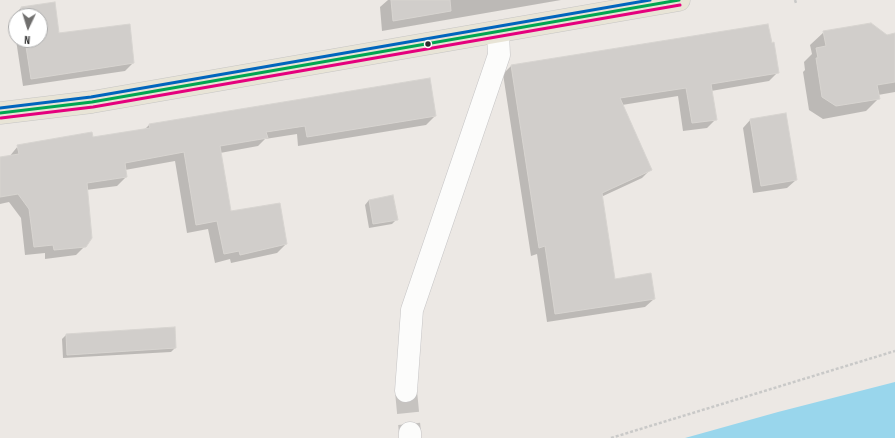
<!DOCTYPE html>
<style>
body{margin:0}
#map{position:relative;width:895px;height:438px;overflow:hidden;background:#ece8e4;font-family:"Sofia Sans Condensed",sans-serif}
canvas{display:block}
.north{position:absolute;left:8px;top:8px;width:40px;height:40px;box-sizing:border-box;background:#fff;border:1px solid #ababab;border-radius:50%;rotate:184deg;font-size:11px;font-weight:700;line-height:16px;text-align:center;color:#2e2e2e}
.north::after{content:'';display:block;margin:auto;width:14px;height:18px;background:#706f6e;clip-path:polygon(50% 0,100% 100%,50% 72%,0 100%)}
</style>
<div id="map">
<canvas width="895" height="438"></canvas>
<div class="north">N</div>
</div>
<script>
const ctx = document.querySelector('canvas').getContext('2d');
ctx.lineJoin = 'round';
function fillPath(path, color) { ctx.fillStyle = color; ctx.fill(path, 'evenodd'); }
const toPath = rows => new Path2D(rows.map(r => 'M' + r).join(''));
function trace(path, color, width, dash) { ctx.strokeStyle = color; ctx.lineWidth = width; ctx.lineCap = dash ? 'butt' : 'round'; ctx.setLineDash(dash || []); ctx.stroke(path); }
fillPath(toPath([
 [895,382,895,438,685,438,778,412]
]), '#99d6ec');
fillPath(toPath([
 [388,0,561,0,382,31,380,7],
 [54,4,58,35,133,63,125,71,23,86,16,40,40,40,40,16,16,16,16,37,13,16,21,8],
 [824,32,887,36,895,34,895,92,878,95,879,98,866,111,823,119,809,110,803,72,805,70,804,62,812,54,810,45],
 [511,66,778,72,769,81,711,91,716,119,707,128,683,131,678,96,622,105,650,170,642,178,601,197,614,280,654,299,645,307,547,322,537,254,531,256,503,74],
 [435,116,426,125,298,146,297,134,265,139,258,146,220,153,230,212,286,244,277,253,231,263,230,259,215,263,208,229,187,233,175,161,125,170,126,177,117,186,86,190,85,246,76,255,45,259,45,253,25,255,21,218,9,202,0,204,0,158,9,157,18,146,92,138,145,129,150,124],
 [751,119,796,180,787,188,753,193,743,128],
 [369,200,396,220,392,224,369,228,365,205],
 [174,328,175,348,171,352,63,358,62,339,66,335]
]), '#0003');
const building = toPath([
 [391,0,450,0,451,11,393,21,391,0],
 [55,2,59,33,130,24,134,63,31,79,25,40,40,40,40,16,22,16,21,7,55,2],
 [871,23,887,35,895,33,895,82,877,85,880,99,836,106,822,97,816,58,818,58,816,48,826,46,823,31,871,23],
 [768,24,772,43,774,42,779,73,711,84,717,120,692,123,686,88,620,98,652,170,602,193,615,279,651,273,655,299,555,314,545,246,539,248,511,65,768,24],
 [430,78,436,116,307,137,305,126,266,132,268,138,220,146,231,211,280,203,287,244,240,255,239,251,224,254,217,221,196,225,184,152,125,163,127,177,87,183,92,238,86,247,54,250,53,245,34,247,29,209,18,194,0,197,0,157,19,154,17,145,92,132,93,137,150,128,149,124,430,78],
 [786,113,797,180,761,186,750,119,786,113],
 [393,195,398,220,373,224,369,200,393,195],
 [175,327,176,348,67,355,66,334,175,327]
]);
fillPath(building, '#d1cecb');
trace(building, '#d7d4d0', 1);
trace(toPath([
 [406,391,410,433]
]), '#c6c3c0', 22, [22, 11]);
const minor = toPath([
 [406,391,412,310,499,55,498,33],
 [410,438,410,433]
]);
const major = toPath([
 [0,113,92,102,679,0]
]);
trace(minor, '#c5c4c5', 23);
trace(major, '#c6c5c4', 23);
trace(toPath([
 [795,0,796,3],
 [611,438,895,351]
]), '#c9c9c8', 2.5, [3, 2]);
trace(minor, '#fcfcfb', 22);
trace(major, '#e8e4d6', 22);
trace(toPath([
 [0,113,92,102,679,0]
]), '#00a651', 3);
trace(toPath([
 [1,118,93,107,680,5]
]), '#e5007d', 3);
trace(toPath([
 [0,108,91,97,650,0]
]), '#0065bd', 3);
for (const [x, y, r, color] of [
 [428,44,3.5,"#2e2e2e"]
]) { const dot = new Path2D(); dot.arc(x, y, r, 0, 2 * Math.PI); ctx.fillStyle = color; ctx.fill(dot); trace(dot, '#fff', 1.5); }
</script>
